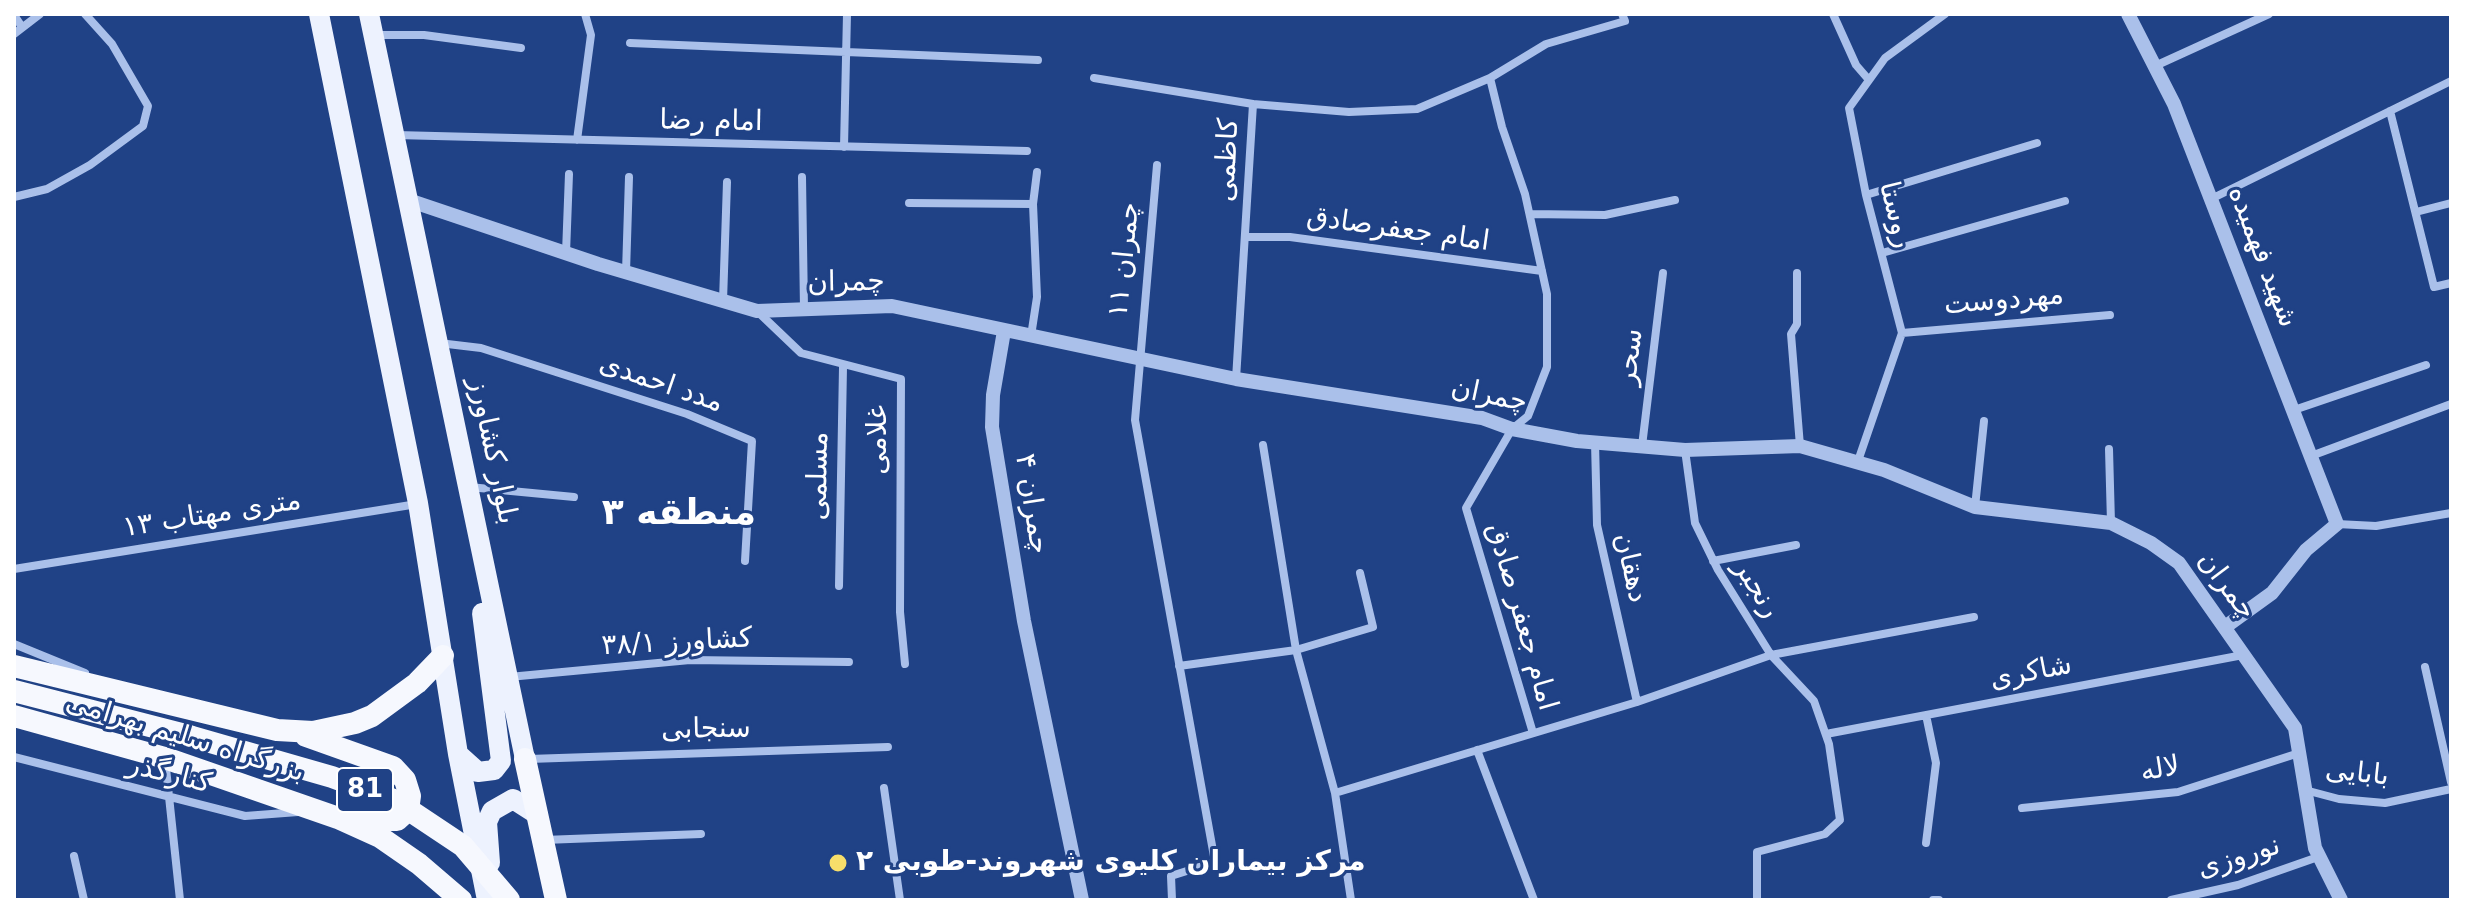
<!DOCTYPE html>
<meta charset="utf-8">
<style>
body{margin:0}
#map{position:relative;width:2465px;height:914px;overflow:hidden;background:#204286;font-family:"DejaVu Sans",sans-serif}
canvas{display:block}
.frame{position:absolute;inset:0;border:16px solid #fff;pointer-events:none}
</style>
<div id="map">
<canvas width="2465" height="914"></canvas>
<div class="frame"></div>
</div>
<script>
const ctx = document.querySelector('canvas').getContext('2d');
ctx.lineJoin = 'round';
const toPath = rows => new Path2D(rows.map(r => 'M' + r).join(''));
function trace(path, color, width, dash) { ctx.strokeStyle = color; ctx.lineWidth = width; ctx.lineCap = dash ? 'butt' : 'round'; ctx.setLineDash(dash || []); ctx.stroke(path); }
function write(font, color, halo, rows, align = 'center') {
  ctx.font = font + ' "DejaVu Sans","Noto Sans Arabic",sans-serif'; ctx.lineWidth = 6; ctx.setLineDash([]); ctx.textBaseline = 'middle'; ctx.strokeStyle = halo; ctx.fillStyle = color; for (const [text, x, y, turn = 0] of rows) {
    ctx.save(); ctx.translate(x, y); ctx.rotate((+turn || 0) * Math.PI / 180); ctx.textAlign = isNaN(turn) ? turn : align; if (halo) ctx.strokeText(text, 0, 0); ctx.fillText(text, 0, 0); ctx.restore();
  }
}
trace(toPath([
 [1833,14,1856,65,1869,80],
 [14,15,22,27],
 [14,34,40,14],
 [375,35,424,35,521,48],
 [630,43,1038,60],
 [2155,66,2269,14],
 [1094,78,1253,104,1236,379],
 [1490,78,1502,127,1525,194,1547,294,1547,367,1528,416,1512,429,1466,508,1533,733],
 [1253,104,1349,112,1417,109,1490,78,1546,44,1625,21,1622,14],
 [2390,111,2434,287,2451,283],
 [396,135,1027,151],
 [577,140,591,35,585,14],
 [844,147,847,14],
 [1157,165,1135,420,1215,862,1171,876,1172,900],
 [802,177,804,309],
 [1866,195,2037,143],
 [14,197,47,189,90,165,143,126,148,106,112,44,85,14],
 [2211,199,2451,81],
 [909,203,1033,204,1037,297,1031,336],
 [1033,204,1037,172],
 [2416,212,2451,203],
 [1530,214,1605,215,1675,200],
 [1246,237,1290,237,1542,271],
 [566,253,569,174],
 [1882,253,2065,201],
 [626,272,629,177],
 [1797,273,1797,324,1791,334,1800,446],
 [723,301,727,182],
 [757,311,801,353,901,379,900,612,905,664],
 [1902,333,2110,315],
 [439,343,481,348,687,414,752,441,745,561],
 [2294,410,2426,365],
 [1595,442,1597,525,1637,702],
 [1263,445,1296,650,1373,627,1360,573],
 [1642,446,1663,273],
 [2109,449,2111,523],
 [1685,450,1695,523,1718,570,1771,655,1814,701,1829,744,1840,820,1825,834,1757,852,1757,900],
 [2311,456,2451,404],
 [1858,461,1902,333,1866,195,1849,108,1885,58,1945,14],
 [469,487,574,497],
 [1975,507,1984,421],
 [2337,524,2376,526,2451,513],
 [1713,561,1796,545],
 [14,569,417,504],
 [839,586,843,367],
 [14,644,85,673],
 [1179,666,1296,650,1335,793,1351,900],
 [2425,667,2451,782],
 [509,677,690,660,849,662],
 [1926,715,1936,763,1926,843],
 [1826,734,2243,655],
 [1477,750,1534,900],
 [14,757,245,816,298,812],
 [165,759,180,900],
 [529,759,888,747],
 [884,788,900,900],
 [2305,790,2339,799,2385,803,2451,789],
 [1335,793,1637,702,1771,655,1974,617],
 [2022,808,2178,792,2299,753],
 [544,840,701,834],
 [74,856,84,900],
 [1933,900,1939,900],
 [2171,900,2238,885,2318,857]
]), '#aac0ea', 8);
trace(toPath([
 [2128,14,2174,104,2337,524,2306,550,2272,593,2225,627],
 [408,200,598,264,757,311,892,306,1236,379,1482,418,1512,429,1577,441,1685,450,1800,446,1884,470,1975,507,2111,523,2151,543,2179,563,2295,728,2315,848,2341,900],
 [1004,331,993,395,992,427,1024,621,1082,900]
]), '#aac0ea', 14);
trace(toPath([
 [319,14,418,503,458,754,487,900],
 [369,14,525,759],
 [458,754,478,772,494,770,501,761,482,613],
 [490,863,487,822,492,811,513,799,538,815]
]), '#edf2fe', 20);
trace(toPath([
 [14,666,277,730,313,732,355,723,372,716,417,683,443,656],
 [14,691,189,736],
 [14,716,165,758,338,818,380,837,419,864,461,900],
 [306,736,393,767,405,780,410,796,408,810,397,820,355,820],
 [525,759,556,900]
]), '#f6f8fe', 22);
trace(toPath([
 [189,736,332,777,394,800,463,846,509,900]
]), '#f6f8fe', 22);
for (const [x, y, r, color] of [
 [838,863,10,"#f7de6a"]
]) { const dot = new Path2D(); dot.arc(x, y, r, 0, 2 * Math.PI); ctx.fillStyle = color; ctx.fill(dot); trace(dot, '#204286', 3); }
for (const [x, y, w] of [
 [365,790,56]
]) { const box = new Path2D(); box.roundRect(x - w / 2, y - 22, w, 44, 6); ctx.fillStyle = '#204286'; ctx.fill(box); trace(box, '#fff', 2); }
write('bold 26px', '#fff', null, [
 ["81",365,790]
]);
write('28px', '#fff', '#204286', [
 ["امام رضا",711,122,1],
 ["کاظمی",1228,160,-87],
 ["روستا",1895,215,76],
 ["امام جعفرصادق",1398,230,8],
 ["شهید فهمیده",2262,257,69],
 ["چمران ۱۱",1125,260,-84],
 ["چمران",846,283,-1],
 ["مهردوست",2004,301,-5],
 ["سحر",1631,357,-83],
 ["مدد احمدی",661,384,19],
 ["چمران",1489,396,12],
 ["غلامی",879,440,-90],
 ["بلوار کشاورز",492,451,78],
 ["مسلمی",819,476,-89],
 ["چمران ۴",1031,504,81],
 ["۱۳ متری مهتاب",212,515,-9],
 ["دهقان",1630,568,77],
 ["چمران",2226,586,53],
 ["رنجبر",1756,589,58],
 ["امام جعفر صادق",1521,617,74],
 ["کشاورز ۳۸/۱",677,643,-3],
 ["شاکری",2031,673,-11],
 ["سنجابی",706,730,-1],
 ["بزرگراه سلیم بهرامی",185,738,17],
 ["لاله",2160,770,-9],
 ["بابایی",2357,774,6],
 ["کنارگذر",169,775,14],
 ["نوروزی",2239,858,-17]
]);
write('bold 28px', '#fff', '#204286', [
 ["مرکز بیماران کلیوی شهروند-طوبی ۲",856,863]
], 'left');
write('bold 36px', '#fff', '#204286', [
 ["منطقه ۳",679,515]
]);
</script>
